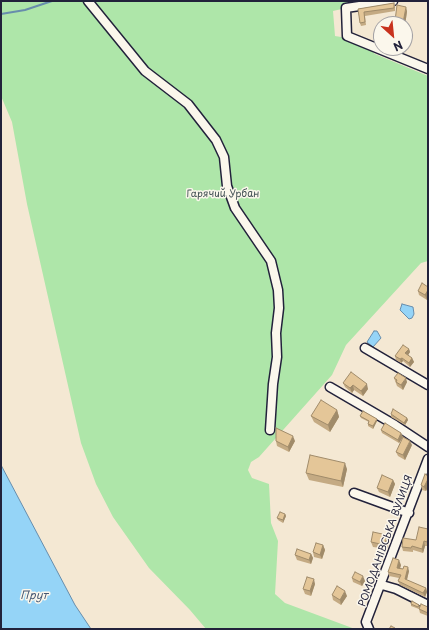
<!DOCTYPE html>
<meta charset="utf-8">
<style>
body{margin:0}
#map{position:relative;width:429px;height:630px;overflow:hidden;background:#f4e8d3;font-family:"Playpen Sans",sans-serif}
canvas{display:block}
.frame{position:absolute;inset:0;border:2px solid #22223b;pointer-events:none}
.north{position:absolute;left:373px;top:16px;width:40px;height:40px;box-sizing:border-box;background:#fbf7ec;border:1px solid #a4a2a5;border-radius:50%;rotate:153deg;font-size:11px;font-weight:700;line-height:16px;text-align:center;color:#22223b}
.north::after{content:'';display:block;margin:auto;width:14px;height:18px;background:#c8321e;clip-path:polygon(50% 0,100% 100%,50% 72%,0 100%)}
</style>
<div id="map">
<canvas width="429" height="630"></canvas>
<div class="frame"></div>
<div class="north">N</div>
</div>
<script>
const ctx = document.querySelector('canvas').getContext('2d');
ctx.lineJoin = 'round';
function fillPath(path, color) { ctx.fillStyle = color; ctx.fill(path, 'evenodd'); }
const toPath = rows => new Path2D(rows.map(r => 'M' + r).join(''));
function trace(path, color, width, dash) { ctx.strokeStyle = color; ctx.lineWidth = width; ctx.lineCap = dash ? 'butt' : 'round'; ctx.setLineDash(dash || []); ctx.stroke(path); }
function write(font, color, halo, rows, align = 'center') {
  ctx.font = font + ' "Playpen Sans",sans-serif'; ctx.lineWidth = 3; ctx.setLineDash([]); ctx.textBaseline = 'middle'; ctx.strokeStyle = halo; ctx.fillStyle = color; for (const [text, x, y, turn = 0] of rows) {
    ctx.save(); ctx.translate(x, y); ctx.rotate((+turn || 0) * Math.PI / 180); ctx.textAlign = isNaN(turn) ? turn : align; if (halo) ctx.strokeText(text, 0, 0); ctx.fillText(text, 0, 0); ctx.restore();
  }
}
fillPath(toPath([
 [1,1,377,1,333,11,335,36,359,40,375,54,428,76,428,261,421,263,346,345,332,375,259,457,251,462,248,470,252,478,269,484,271,523,278,541,275,594,285,603,355,629,206,629,190,610,149,568,113,517,96,484,81,443,27,204,12,122,1,96]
]), '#aee6a9');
const water = toPath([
 [402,304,413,307,414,314,412,318,409,319,400,310,402,304],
 [374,331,377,331,381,338,373,347,367,342,374,331],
 [1,465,75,605,91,629,1,629,1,465]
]);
fillPath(water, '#95d4f7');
trace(water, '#678dac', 1);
trace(toPath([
 [1,14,25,10,52,1]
]), '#678dac', 2);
const minor = toPath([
 [88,1,145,71,188,104,216,140,224,157,227,186,235,208,271,261,278,290,279,308,276,333,277,357,273,384,270,430],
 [393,1,346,8,347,36,428,69],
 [365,348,428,385],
 [330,387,395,425,428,447],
 [354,493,409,513],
 [382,585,396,589,428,605],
 [369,629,366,622,428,459]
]);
trace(minor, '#22223b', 11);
trace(minor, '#fbf7ec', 8);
fillPath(toPath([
 [394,3,395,6,395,11,365,16,366,25,361,26,360,23,358,9],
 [407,11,405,26,405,24,396,24,395,21],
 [428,287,427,300,419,295,418,291],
 [409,349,410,352,408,355,412,358,414,362,410,367,403,361,401,363,396,360,395,356],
 [394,378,407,382,403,390,397,386],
 [343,383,368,389,363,396,354,390,352,393,345,387],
 [337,410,339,417,330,432,314,422,311,416],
 [391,414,407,418,408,420,405,425,391,417],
 [360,416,377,419,377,421,373,429,368,426,368,424,369,422,361,418],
 [381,430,401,433,403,437,399,443,382,433],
 [276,441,295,441,289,452,277,446],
 [412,445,405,460,398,456,396,452],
 [347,469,343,487,309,480,306,473],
 [428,476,428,487,426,491,422,490,421,485],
 [393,480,395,484,390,497,379,492,377,488],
 [285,514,286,516,283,523,278,520,277,518],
 [428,529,428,546,425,546,423,553,413,550,413,552,403,551,402,547,416,540],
 [387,535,389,539,387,549,373,547,371,542],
 [323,545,325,550,322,559,314,557,313,552],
 [311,554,313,558,311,564,297,560,295,555],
 [401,565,400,568,409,571,407,580,426,588,427,592,425,597,400,585,398,581,399,578,389,576,388,572],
 [352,578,365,581,362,586,353,582],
 [315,584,311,596,305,594,303,589],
 [332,595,347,596,341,605,333,600],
 [411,604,419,605,420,607,428,607,428,616,420,613,419,609,411,606]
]), '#c4aa83');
fillPath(toPath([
 [406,7,407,11,405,26,405,24,404,24,403,23],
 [428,290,428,297,427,300,425,295],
 [409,349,410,352,407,357,405,353],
 [402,358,403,361,401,363,400,359],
 [412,358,414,362,410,367,409,363],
 [406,378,407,382,403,390,401,385],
 [367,384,368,389,363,396,361,391],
 [353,385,354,390,352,393,350,388],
 [337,410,339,417,330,432,328,425],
 [407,418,408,420,405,425,404,423],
 [377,419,377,421,373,429,373,426],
 [401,433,403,437,399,443,398,440],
 [293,436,295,441,289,452,288,447],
 [410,441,412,445,405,460,403,455],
 [345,463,347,469,343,487,341,481],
 [428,479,428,487,426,491,424,487],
 [393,480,395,484,390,497,388,492],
 [285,514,286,516,283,523,283,520],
 [387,535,389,539,387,549,385,545],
 [424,541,425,546,423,553,422,549],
 [323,545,325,550,322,559,320,555],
 [311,554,313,558,311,564,309,560],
 [399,560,401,565,399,572,397,568],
 [408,567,409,571,406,583,405,579],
 [363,576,365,581,362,586,360,582],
 [314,579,315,584,311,596,310,591],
 [426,588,427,592,425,597,423,593],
 [345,591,347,596,341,605,340,600]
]), '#a08b6a');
const building = toPath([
 [394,3,394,8,364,12,365,22,360,23,358,9,394,3],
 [397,5,406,7,403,23,395,21,397,5],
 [422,283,428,287,428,290,425,295,418,291,422,283],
 [403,345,409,349,405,353,412,358,409,363,402,358,400,359,395,356,403,345],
 [351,372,367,384,361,391,353,385,350,388,343,383,351,372],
 [398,373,406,378,401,385,396,382,397,380,394,378,398,373],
 [321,400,337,410,328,425,311,416,321,400],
 [393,409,407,418,404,423,391,414,393,409],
 [363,411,377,419,373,426,368,424,369,421,360,416,363,411],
 [385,423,401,433,398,440,381,430,385,423],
 [276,428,293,436,288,447,276,441,276,428],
 [403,437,410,441,403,455,396,452,403,437],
 [310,455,345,463,341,481,306,473,310,455],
 [425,474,428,476,428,479,424,487,421,485,425,474],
 [382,475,393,480,388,492,377,488,382,475],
 [280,512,285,514,283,520,277,518,280,512],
 [419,527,428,529,428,538,427,542,424,541,422,549,412,546,411,548,402,547,403,538,416,540,419,527],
 [373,532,387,535,385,545,371,542,373,532],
 [316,543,323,545,320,555,313,552,316,543],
 [297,549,311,554,309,560,295,555,297,549],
 [393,558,399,560,397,568,403,569,404,566,408,567,405,579,426,588,423,593,398,581,401,575,388,572,393,558],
 [355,572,363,576,360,582,352,578,355,572],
 [307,577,314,579,310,591,303,589,307,577],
 [337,586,345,591,340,600,332,595,337,586],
 [412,601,419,605,418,607,411,604,412,601],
 [421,604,428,607,428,613,419,609,421,604],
 [391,626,395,628,395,629,389,629,391,626]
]);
fillPath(building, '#e4c698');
trace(building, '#a08b6a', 1);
write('10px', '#455356', '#fbf7ec', [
 ["Гарячий Урбан",223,194]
]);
write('10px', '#22223b', '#fbf7ec', [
 ["РОМОДАНІВСЬКА ВУЛИЦЯ",386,541,-70]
]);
write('italic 11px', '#445773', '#fbf7ec', [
 ["Прут",34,596]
]);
</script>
